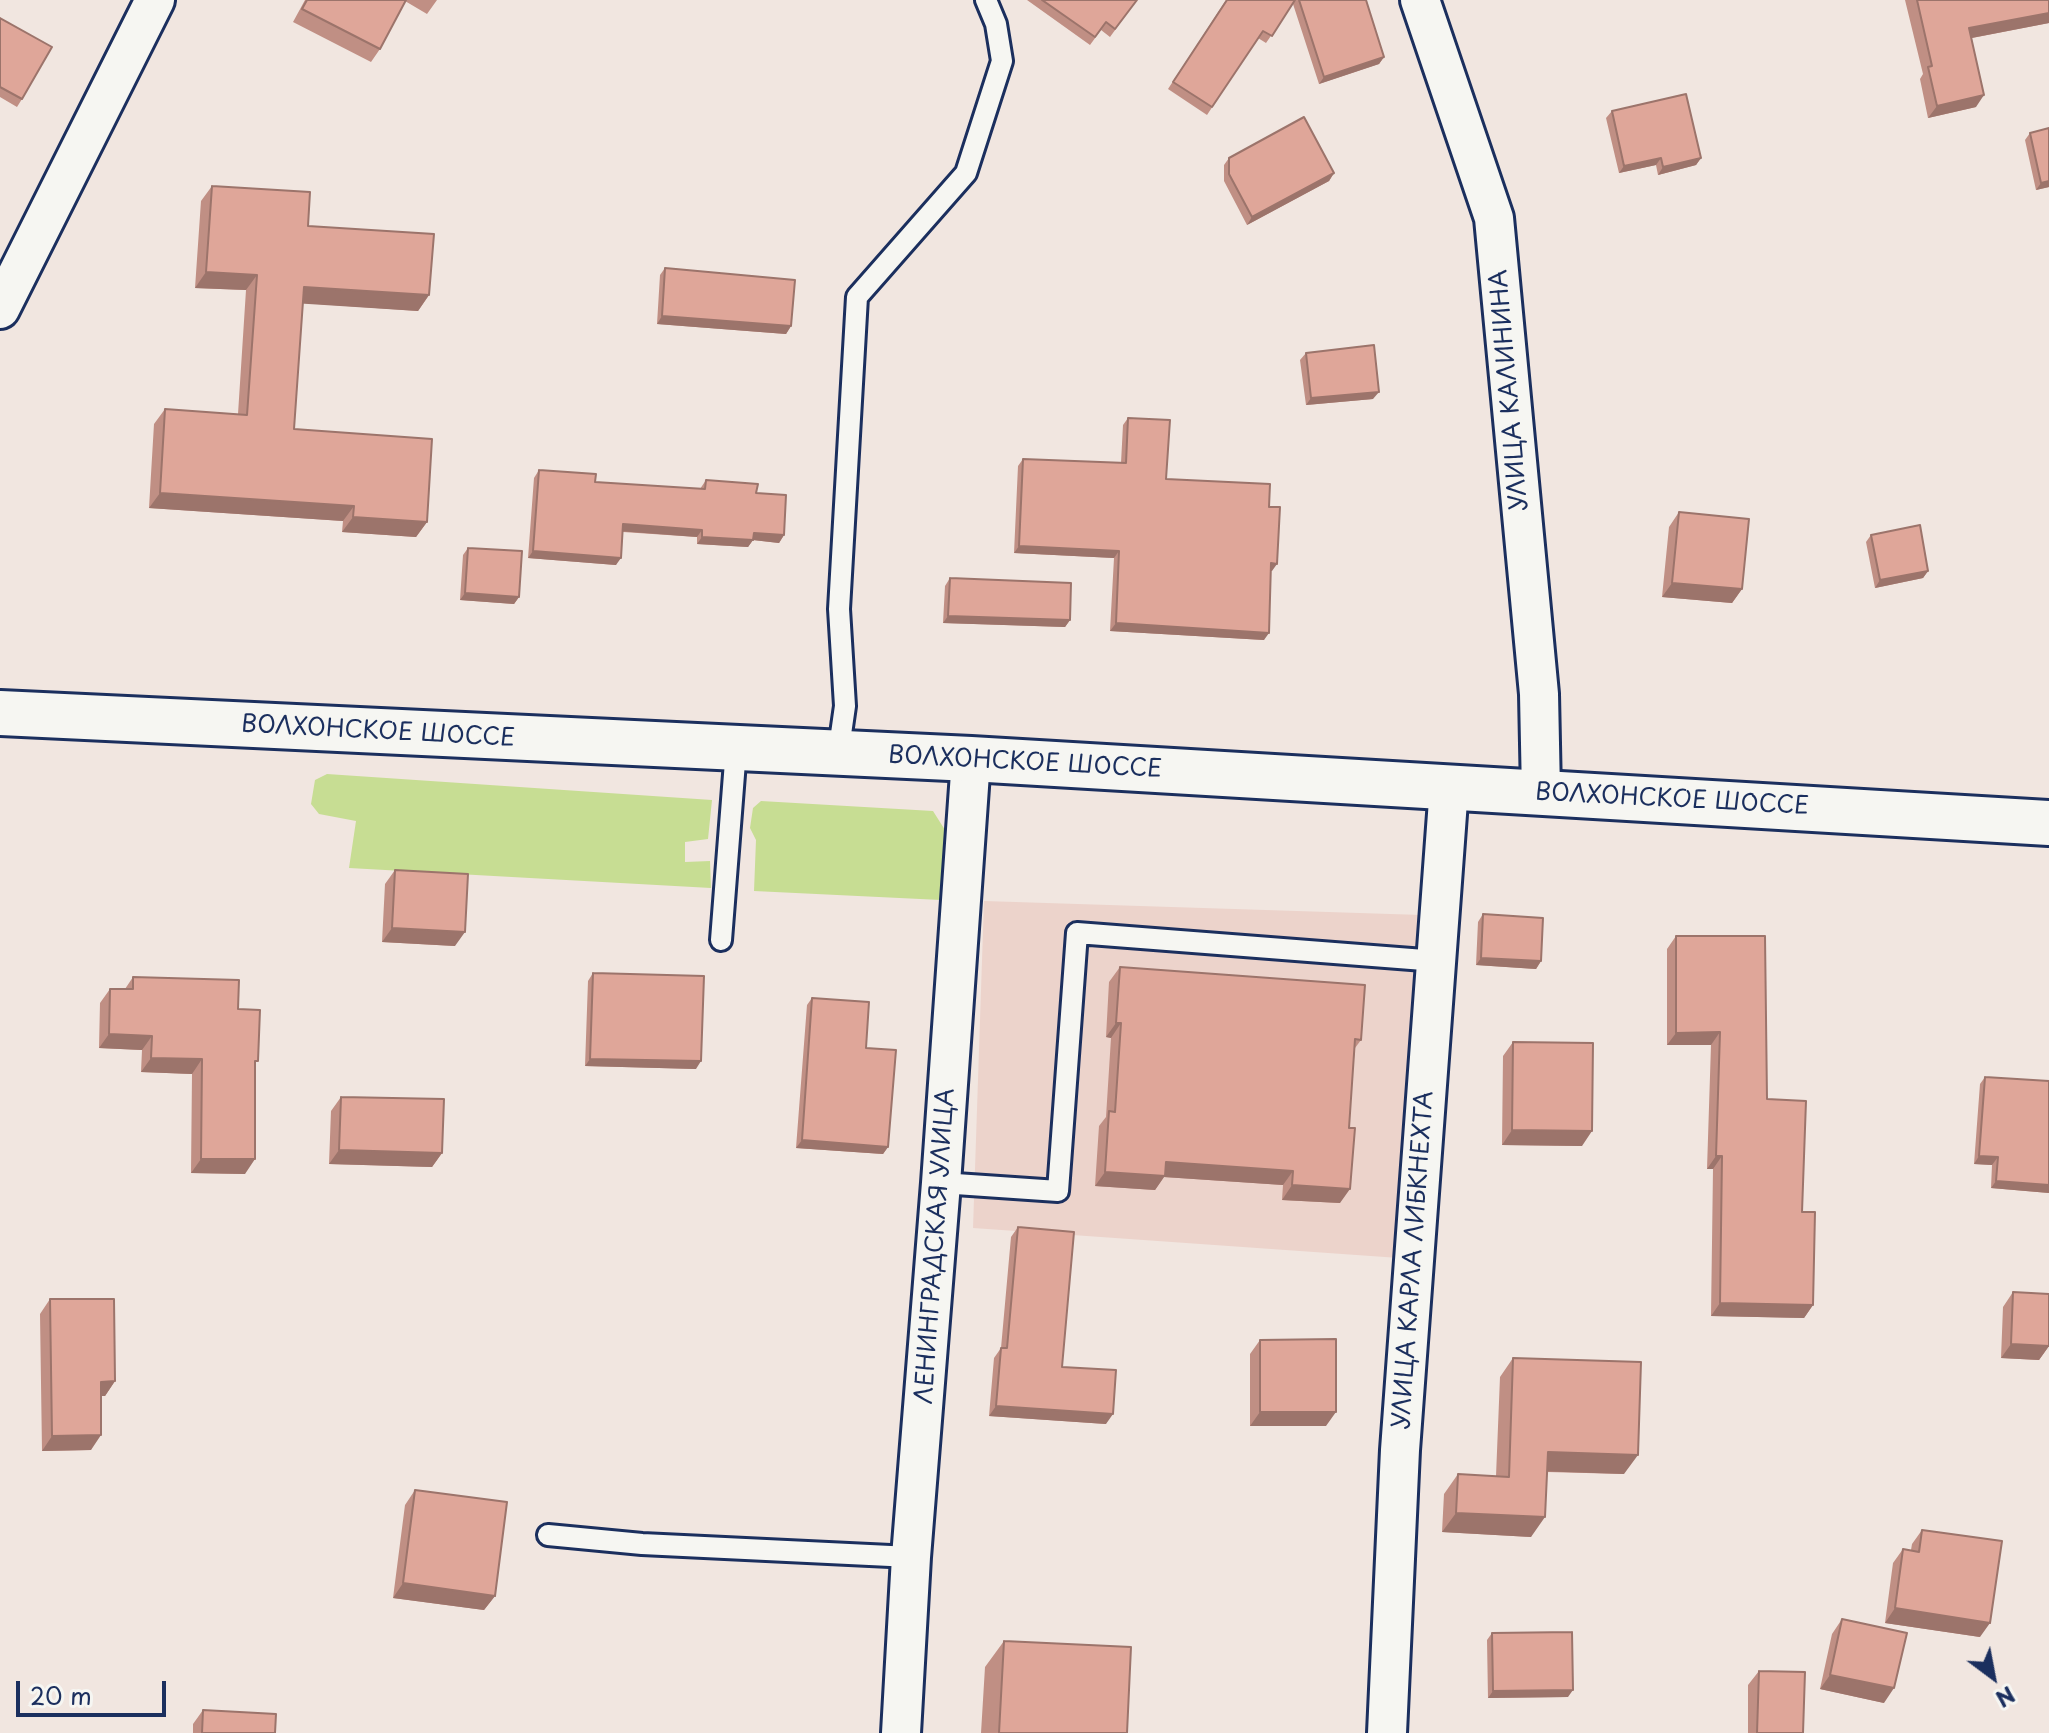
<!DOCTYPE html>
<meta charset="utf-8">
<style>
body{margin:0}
#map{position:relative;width:2049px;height:1733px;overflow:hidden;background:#f1e6e0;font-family:"Playpen Sans",sans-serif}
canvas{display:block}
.north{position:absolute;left:1953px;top:1637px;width:80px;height:80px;-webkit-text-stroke:6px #f6f6f2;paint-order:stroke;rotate:148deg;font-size:22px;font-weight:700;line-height:32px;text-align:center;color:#1b2f5e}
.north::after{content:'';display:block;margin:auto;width:28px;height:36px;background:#1b2f5e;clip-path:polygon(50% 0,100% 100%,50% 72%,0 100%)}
.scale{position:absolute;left:16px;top:1681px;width:150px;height:36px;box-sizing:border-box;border:4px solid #1b2f5e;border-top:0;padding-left:10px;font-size:24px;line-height:28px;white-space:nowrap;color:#1b2f5e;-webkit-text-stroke:6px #f6f6f2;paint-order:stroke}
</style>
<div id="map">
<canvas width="2049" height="1733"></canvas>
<div class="north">N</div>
<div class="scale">20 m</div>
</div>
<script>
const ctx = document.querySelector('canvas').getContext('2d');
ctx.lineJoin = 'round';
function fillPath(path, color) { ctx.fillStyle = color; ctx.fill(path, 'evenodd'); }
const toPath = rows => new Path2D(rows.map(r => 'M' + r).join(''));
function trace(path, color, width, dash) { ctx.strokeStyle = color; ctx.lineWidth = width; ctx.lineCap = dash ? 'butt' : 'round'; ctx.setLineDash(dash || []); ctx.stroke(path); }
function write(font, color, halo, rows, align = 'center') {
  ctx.font = font + ' "Playpen Sans",sans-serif'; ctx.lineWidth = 8; ctx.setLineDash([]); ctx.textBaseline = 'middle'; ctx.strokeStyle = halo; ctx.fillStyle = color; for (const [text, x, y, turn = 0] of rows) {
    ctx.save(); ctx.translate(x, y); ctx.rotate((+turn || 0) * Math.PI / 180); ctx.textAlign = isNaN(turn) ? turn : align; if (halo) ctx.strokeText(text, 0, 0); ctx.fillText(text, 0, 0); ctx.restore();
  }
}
fillPath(toPath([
 [984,901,1422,915,1399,1258,973,1228]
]), '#ecd3cb');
fillPath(toPath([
 [327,774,712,800,708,839,685,842,685,862,710,861,711,888,349,868,356,821,319,814,311,804,315,780],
 [761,801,933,811,945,830,941,900,754,891,756,840,750,828,753,808]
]), '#c7dd93');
const lane = toPath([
 [838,755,845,706,839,609,857,297,966,173,1002,61,996,24,986,0],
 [721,940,736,749],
 [941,1183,1058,1191,1077,933,1437,961],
 [548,1535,642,1544,911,1557]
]);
const street = toPath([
 [1420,0,1494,218,1539,694,1541,793],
 [0,309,155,0],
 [901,1733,911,1557,941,1183,971,759],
 [1387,1733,1400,1450,1449,787]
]);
const secondary = toPath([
 [0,713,971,759,2049,823]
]);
trace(lane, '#1b2f5e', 26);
trace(street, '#1b2f5e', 44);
trace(secondary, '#1b2f5e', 50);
trace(lane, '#f6f6f2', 20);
trace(street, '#f6f6f2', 38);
trace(secondary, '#f6f6f2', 44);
fillPath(toPath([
 [305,0,437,0,427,14,405,1,380,49,371,62,293,22],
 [1027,0,1137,0,1110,37,1101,30,1090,45],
 [1226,0,1366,0,1384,57,1379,64,1319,84,1293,4,1266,43,1258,38,1207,115,1168,89],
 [1905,0,2049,0,2049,23,1972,38,1976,107,1928,118,1920,79,1923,74],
 [0,18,22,99,17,107,0,97],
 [1612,111,1701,158,1696,165,1658,175,1656,165,1619,173,1606,118],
 [2049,128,2049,187,2036,190,2025,140,2030,133],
 [1229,158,1334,173,1329,181,1247,225,1224,181,1224,165],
 [212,186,308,226,429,295,418,311,303,303,294,429,427,522,416,537,342,532,343,521,149,508,154,424,165,409,238,414,246,290,195,288,201,201],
 [665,268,791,326,786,334,657,324,660,275],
 [1306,353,1373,399,1306,405,1300,360],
 [1128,418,1166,479,1269,507,1272,571,1271,571,1264,640,1110,631,1114,558,1014,553,1018,466,1023,459,1121,463,1123,425],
 [539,470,595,482,700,489,706,480,756,493,784,535,779,543,753,540,748,547,697,544,697,537,623,532,616,565,528,558,534,478],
 [1679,512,1742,589,1732,603,1662,597,1669,527],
 [1871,535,1928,571,1923,578,1875,588,1866,542],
 [468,548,519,597,514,604,460,600,463,555],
 [950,578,1070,620,1065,627,943,623,945,586],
 [395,870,455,946,382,942,385,884],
 [1483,914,1541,961,1536,969,1476,965,1478,922],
 [1676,936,1767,1099,1802,1212,1813,1305,1804,1318,1711,1316,1713,1169,1707,1169,1711,1045,1667,1045,1667,949],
 [1120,967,1361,1040,1355,1048,1340,1203,1282,1200,1283,1185,1164,1177,1155,1190,1095,1186,1099,1126,1106,1117,1111,1038,1106,1037,1109,982],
 [593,973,696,1069,585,1066,588,981],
 [133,977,238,1009,255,1065,245,1174,191,1173,192,1074,141,1072,142,1050,99,1048,100,1003,110,989,125,989],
 [812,998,866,1048,888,1147,883,1154,796,1148,807,1005],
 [1513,1042,1582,1146,1502,1145,1503,1056],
 [1985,1077,2049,1193,1991,1188,1992,1165,1974,1164,1980,1084],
 [341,1097,442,1153,432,1167,329,1164,331,1111],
 [1018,1227,1062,1367,1106,1424,989,1416,994,1358,1001,1348,1011,1237],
 [2013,1292,2049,1346,2039,1360,2001,1358,2003,1307],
 [50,1299,115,1381,105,1396,101,1396,91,1450,42,1451,40,1314],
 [1260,1340,1326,1426,1250,1426,1250,1354],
 [1513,1358,1624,1474,1547,1472,1531,1537,1442,1532,1444,1494,1458,1474,1496,1476,1500,1377],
 [415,1490,495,1596,484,1610,393,1598,405,1505],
 [1922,1530,1980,1637,1885,1623,1893,1563,1903,1549,1911,1550,1912,1544],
 [1842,1619,1884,1703,1820,1689,1832,1634],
 [1492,1633,1568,1697,1488,1698,1487,1640],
 [1004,1641,1127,1733,981,1733,985,1667],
 [1759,1671,1803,1733,1748,1733,1748,1685],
 [203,1710,275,1733,193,1733,193,1724]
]), '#c08f84');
fillPath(toPath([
 [2049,13,2049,23,1961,40,1969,28],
 [1384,57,1379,64,1319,84,1324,77],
 [1984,95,1976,107,1928,118,1937,106],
 [1661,158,1656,165,1619,173,1624,166],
 [1701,158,1696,165,1658,175,1663,167],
 [1334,173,1329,181,1247,225,1252,217],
 [2049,181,2049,187,2036,190,2041,183],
 [206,272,257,275,246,290,195,288],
 [304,287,429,295,418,311,293,303],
 [662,316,791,326,786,334,657,324],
 [1379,392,1373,399,1306,405,1311,398],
 [160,493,354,506,343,521,149,508],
 [353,517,427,522,416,537,342,532],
 [623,524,702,530,697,537,618,531],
 [754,533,784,535,779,543,753,540,748,547,697,544,702,537],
 [1019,546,1119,551,1114,558,1014,553],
 [533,551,621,558,616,565,528,558],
 [1271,563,1277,564,1272,571,1266,571],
 [1928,571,1923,578,1875,588,1880,580],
 [1672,583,1742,589,1732,603,1662,597],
 [465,593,519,597,514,604,460,600],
 [948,616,1070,620,1065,627,943,623],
 [1116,623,1269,633,1264,640,1110,631],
 [392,928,465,932,455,946,382,942],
 [1481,958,1541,961,1536,969,1476,965],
 [1116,1023,1121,1023,1111,1038,1106,1037],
 [1720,1032,1711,1045,1667,1045,1676,1033],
 [109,1034,152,1036,142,1050,99,1048],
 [151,1058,202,1059,192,1074,141,1072],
 [590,1059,701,1061,696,1069,585,1066],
 [1512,1130,1592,1131,1582,1146,1502,1145],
 [802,1140,888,1147,883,1154,796,1148],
 [339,1150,442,1153,432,1167,329,1164],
 [1716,1156,1722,1156,1713,1169,1707,1169],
 [1979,1156,1998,1157,1992,1165,1974,1164],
 [201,1159,255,1159,245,1174,191,1173],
 [1166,1162,1293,1171,1283,1185,1164,1177,1155,1190,1095,1186,1105,1172],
 [1996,1181,2049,1185,2049,1193,1991,1188],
 [1292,1185,1350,1189,1340,1203,1282,1200],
 [1720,1303,1813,1305,1804,1318,1711,1316],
 [2011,1344,2049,1346,2039,1360,2001,1358],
 [115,1381,105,1396,91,1396,101,1382],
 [996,1406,1113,1414,1106,1424,989,1416],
 [1260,1412,1336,1412,1326,1426,1250,1426],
 [101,1435,91,1450,42,1451,52,1436],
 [1548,1452,1638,1455,1624,1474,1534,1471],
 [1456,1513,1545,1517,1531,1537,1442,1532],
 [403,1583,495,1596,484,1610,393,1598],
 [1895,1608,1990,1623,1980,1637,1885,1623],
 [1830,1675,1894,1688,1884,1703,1820,1689],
 [1573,1690,1568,1697,1488,1698,1493,1691]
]), '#9c746b');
const building = toPath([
 [307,0,406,0,380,49,302,9,307,0],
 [1042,0,1137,0,1115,29,1106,22,1095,37,1042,0],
 [1227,0,1295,0,1272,36,1263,31,1212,107,1173,82,1227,0],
 [1299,0,1366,0,1384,57,1324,77,1299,0],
 [1917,0,2049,0,2049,13,1969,28,1984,95,1937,106,1928,67,1932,66,1917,0],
 [0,18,52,47,22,99,0,87,0,18],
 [1686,94,1701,158,1663,167,1661,158,1624,166,1612,111,1686,94],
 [1304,117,1334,173,1252,217,1229,174,1229,158,1304,117],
 [2049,128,2049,181,2041,183,2030,133,2049,128],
 [212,186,310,192,308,226,434,234,429,295,304,287,294,429,432,439,427,522,353,517,354,506,160,493,165,409,247,415,257,275,206,272,212,186],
 [665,268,795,280,791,326,662,316,665,268],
 [1374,345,1379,392,1311,398,1306,353,1374,345],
 [1128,418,1170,420,1166,479,1270,484,1269,507,1280,507,1277,564,1271,563,1269,633,1116,623,1119,551,1019,546,1023,459,1126,463,1128,418],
 [539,470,596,474,595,482,705,489,706,480,758,484,756,493,786,495,784,535,754,533,753,540,702,537,702,530,623,524,621,558,533,551,539,470],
 [1679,512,1749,519,1742,589,1672,583,1679,512],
 [1920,525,1928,571,1880,580,1871,535,1920,525],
 [468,548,522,551,519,597,465,593,468,548],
 [950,578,1071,583,1070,620,948,616,950,578],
 [395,870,468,874,465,932,392,928,395,870],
 [1483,914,1543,918,1541,961,1481,958,1483,914],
 [1676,936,1765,936,1767,1099,1806,1101,1802,1212,1815,1212,1813,1305,1720,1303,1722,1156,1716,1156,1720,1032,1676,1033,1676,936],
 [1120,967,1365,985,1361,1040,1355,1039,1349,1128,1355,1128,1350,1189,1292,1185,1293,1171,1166,1162,1165,1176,1105,1172,1109,1111,1115,1112,1121,1023,1116,1023,1120,967],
 [593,973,704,976,701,1061,590,1059,593,973],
 [133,977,239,980,238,1009,260,1010,258,1061,255,1061,255,1159,201,1159,202,1059,151,1058,152,1036,109,1034,110,989,133,989,133,977],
 [812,998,869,1002,866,1048,896,1050,888,1147,802,1140,812,998],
 [1513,1042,1593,1043,1592,1131,1512,1130,1513,1042],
 [1985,1077,2049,1081,2049,1185,1996,1181,1998,1157,1979,1156,1985,1077],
 [341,1097,444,1099,442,1153,339,1150,341,1097],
 [1018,1227,1074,1232,1062,1367,1116,1370,1113,1414,996,1406,1001,1348,1007,1348,1018,1227],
 [2013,1292,2049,1294,2049,1346,2011,1344,2013,1292],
 [50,1299,114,1299,115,1381,101,1382,101,1435,52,1436,50,1299],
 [1336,1339,1336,1412,1260,1412,1260,1340,1336,1339],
 [1513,1358,1641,1362,1638,1455,1548,1452,1545,1517,1456,1513,1458,1474,1509,1477,1513,1358],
 [415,1490,507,1502,495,1596,403,1583,415,1490],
 [1922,1530,2002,1541,1990,1623,1895,1608,1903,1549,1919,1552,1922,1530],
 [1842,1619,1907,1633,1894,1688,1830,1675,1842,1619],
 [1572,1632,1573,1690,1493,1691,1492,1633,1572,1632],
 [1004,1641,1131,1647,1127,1733,999,1733,1004,1641],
 [1759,1671,1805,1672,1803,1733,1757,1733,1759,1671],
 [203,1710,276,1714,275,1733,202,1733,203,1710]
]);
fillPath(building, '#dfa699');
trace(building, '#9c746b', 2);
write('24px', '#1b2f5e', '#f6f6f2', [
 ["УЛИЦА КАЛИНИНА",1510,390,-95],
 ["ВОЛХОНСКОЕ ШОССЕ",378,732,3],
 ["ВОЛХОНСКОЕ ШОССЕ",1025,763,3],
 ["ВОЛХОНСКОЕ ШОССЕ",1672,800,3],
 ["ЛЕНИНГРАДСКАЯ УЛИЦА",936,1246,-86],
 ["УЛИЦА КАРЛА ЛИБКНЕХТА",1414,1260,-86]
]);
</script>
